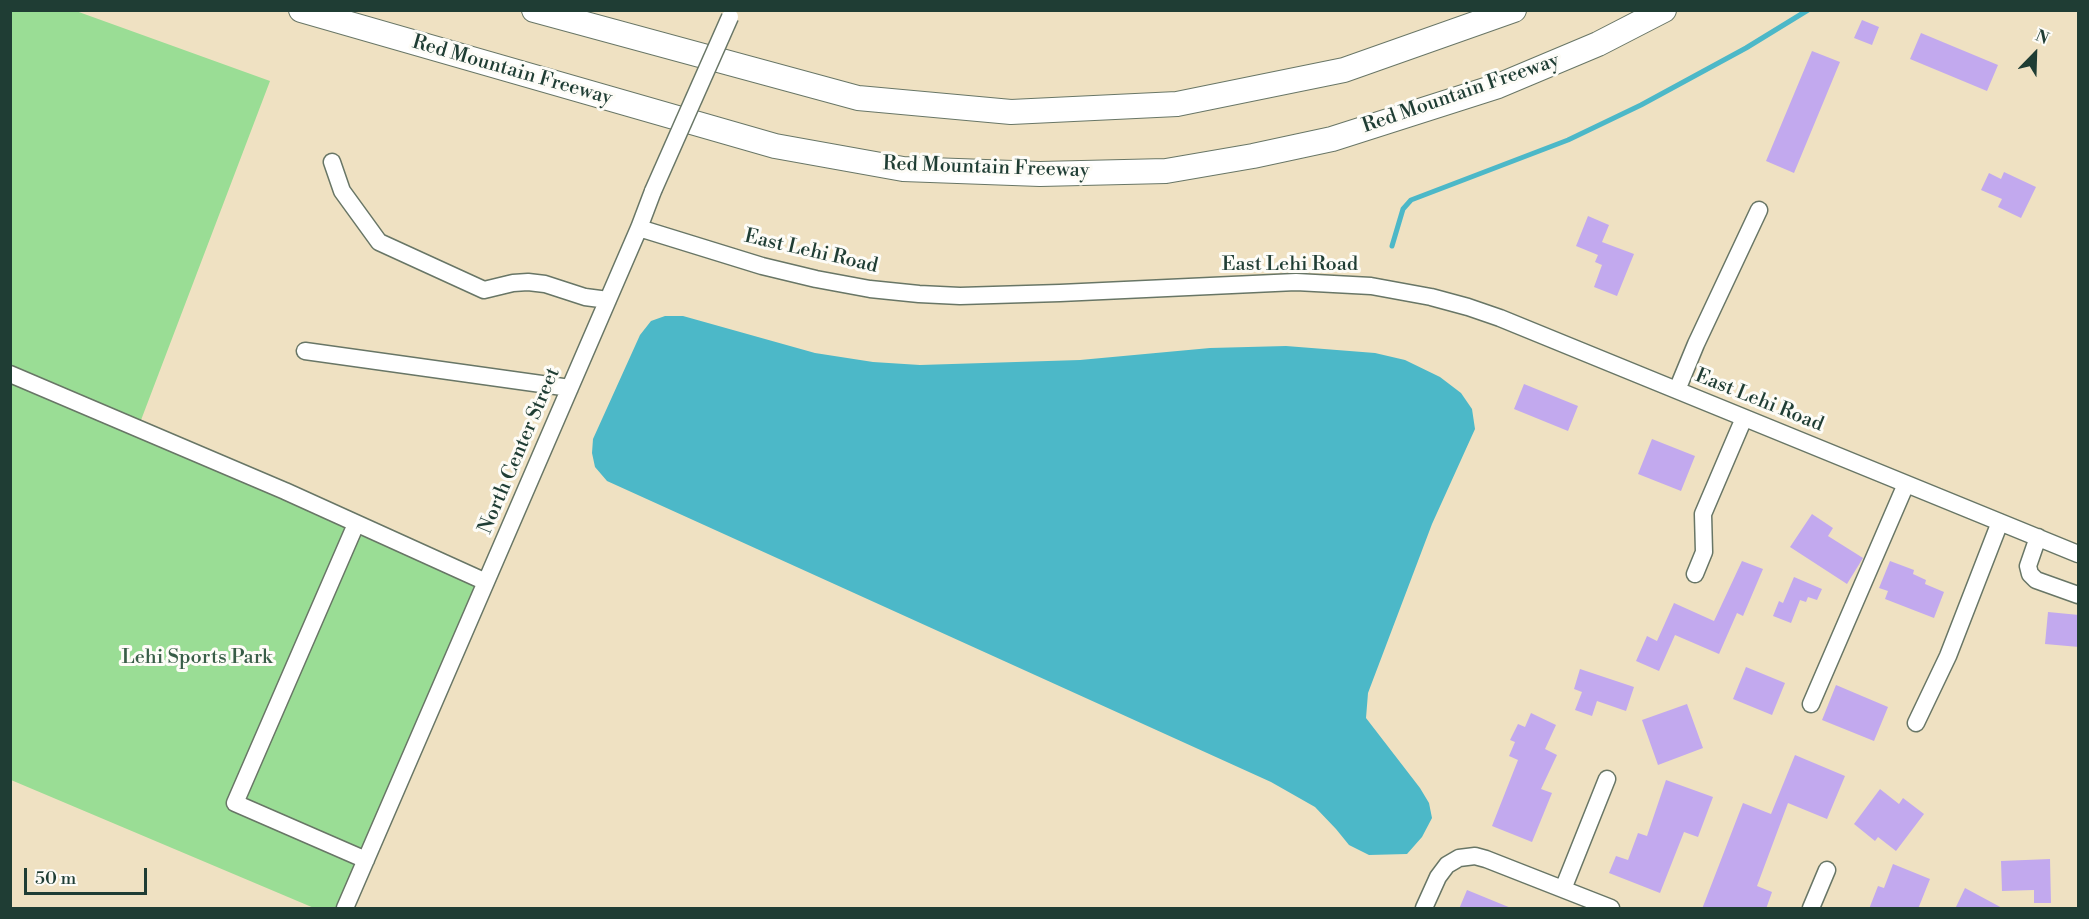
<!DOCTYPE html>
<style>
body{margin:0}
#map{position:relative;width:2089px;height:919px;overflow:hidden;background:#efe1c2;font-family:"Libre Bodoni",serif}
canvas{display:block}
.frame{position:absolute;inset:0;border:12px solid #1f3d34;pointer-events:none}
.north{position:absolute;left:2005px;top:24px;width:60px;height:60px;-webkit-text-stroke:4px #fdfcf7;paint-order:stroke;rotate:23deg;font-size:16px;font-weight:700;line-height:24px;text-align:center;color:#1f3d34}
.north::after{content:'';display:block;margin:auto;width:21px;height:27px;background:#1f3d34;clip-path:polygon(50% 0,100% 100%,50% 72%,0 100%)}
.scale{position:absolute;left:24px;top:868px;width:123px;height:27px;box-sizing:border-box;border:3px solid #1f3d34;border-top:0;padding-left:8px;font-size:18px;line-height:21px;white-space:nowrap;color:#1f3d34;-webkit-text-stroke:4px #fdfcf7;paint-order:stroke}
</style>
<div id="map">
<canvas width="2089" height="919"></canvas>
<div class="frame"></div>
<div class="north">N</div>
<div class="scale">50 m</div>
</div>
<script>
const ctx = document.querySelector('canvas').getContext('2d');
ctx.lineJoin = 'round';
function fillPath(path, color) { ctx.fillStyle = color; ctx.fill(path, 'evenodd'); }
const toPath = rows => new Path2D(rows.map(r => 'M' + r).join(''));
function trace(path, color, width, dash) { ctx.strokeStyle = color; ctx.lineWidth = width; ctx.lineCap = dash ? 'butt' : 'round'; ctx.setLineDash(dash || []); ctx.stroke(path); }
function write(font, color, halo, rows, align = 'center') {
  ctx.font = font + ' "Libre Bodoni",serif'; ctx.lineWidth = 6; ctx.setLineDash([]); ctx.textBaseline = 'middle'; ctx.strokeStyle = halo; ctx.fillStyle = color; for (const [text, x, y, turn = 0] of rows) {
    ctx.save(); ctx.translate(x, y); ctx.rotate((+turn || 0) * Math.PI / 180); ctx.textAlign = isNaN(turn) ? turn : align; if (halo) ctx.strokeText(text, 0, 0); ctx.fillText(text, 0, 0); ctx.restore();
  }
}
fillPath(toPath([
 [10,11,76,11,270,81,138,428,486,582,345,908,314,908,11,780]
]), '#9add95');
fillPath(toPath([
 [665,316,683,316,815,353,873,362,920,365,1080,360,1210,348,1286,346,1375,353,1405,360,1440,377,1461,393,1472,409,1475,429,1432,524,1368,693,1366,718,1420,788,1429,803,1432,818,1422,837,1407,854,1369,855,1349,845,1336,829,1315,807,1271,782,607,481,595,467,592,453,593,439,640,335,651,321]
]), '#4cb8c8');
trace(toPath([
 [1392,246,1403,209,1411,200,1568,140,1641,105,1746,48,1808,10]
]), '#4cb8c8', 5);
fillPath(toPath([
 [1862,20,1879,27,1872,45,1854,38],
 [1921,33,1998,65,1987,91,1910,59],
 [1812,51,1840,62,1794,173,1766,161],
 [2004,172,2036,187,2021,218,1998,207,2002,199,1981,190,1989,173,2001,179],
 [1588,216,1609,225,1602,242,1634,254,1617,296,1594,287,1602,265,1595,262,1598,255,1576,246],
 [1524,384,1578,406,1568,431,1514,409],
 [1652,439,1695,456,1681,491,1638,474],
 [1812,514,1833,528,1828,536,1863,558,1847,584,1790,547],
 [1742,561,1763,569,1743,616,1737,613,1719,654,1675,635,1659,671,1636,661,1647,636,1657,641,1674,603,1714,621],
 [1890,561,1914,570,1913,574,1926,580,1925,584,1944,592,1934,618,1885,599,1888,591,1879,588],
 [1794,577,1822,589,1817,600,1808,597,1806,602,1800,600,1791,623,1773,616,1779,601,1783,603],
 [2048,612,2079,615,2079,647,2045,644],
 [1746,667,1785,683,1772,715,1733,699],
 [1580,669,1634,687,1626,711,1597,701,1592,716,1575,710,1582,692,1574,689],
 [1836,685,1888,707,1874,741,1822,720],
 [1687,704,1703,748,1658,765,1642,720],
 [1531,713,1556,725,1545,749,1557,755,1541,789,1552,793,1532,842,1492,826,1518,760,1509,756,1515,742,1510,740,1518,724,1525,727],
 [1795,755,1845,776,1827,819,1788,803,1757,886,1772,892,1766,909,1702,909,1743,803,1771,814],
 [1666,780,1713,797,1698,837,1684,832,1660,893,1609,873,1616,856,1628,860,1638,833,1647,836],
 [1880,789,1899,804,1903,798,1924,814,1896,851,1878,837,1875,841,1854,824],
 [2050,859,2051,903,2034,903,2034,890,2002,891,2001,861],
 [1893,864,1930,879,1918,909,1869,909,1878,886,1884,888],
 [1965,888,2004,909,1955,909],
 [1467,890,1511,908,1511,909,1459,909]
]), '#c2a9ee');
const minor = toPath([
 [332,162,342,191,379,242,484,290,513,283,528,282,545,284,585,297,608,300],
 [639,228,762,266,816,279,870,289,919,294,960,296,1060,293,1296,282,1371,286,1431,297,1468,307,1500,318,2078,554],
 [305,351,570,388],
 [10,374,285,491,486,582],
 [1677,390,1696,344,1759,210],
 [356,524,235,803,366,860],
 [2038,537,2028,566,2030,574,2036,580,2078,595],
 [1695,574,1704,552,1703,514,1744,418],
 [1811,704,1906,484],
 [1916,723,1948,656,2000,522],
 [1563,889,1607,779],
 [345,908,639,228,653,191],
 [1424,908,1438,877,1447,865,1459,858,1475,856,1486,859,1611,908],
 [1811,908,1827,870]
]);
const highway = toPath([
 [301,10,775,146,903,169,1040,174,1166,171,1253,156,1332,139,1498,86,1598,44,1664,10],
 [534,10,858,98,1011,112,1177,104,1344,70,1514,10]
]);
trace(minor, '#687666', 19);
trace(highway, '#687666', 26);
trace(minor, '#fff', 16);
trace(highway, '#fff', 24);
const minorBridge = toPath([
 [653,191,730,17]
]);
trace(minorBridge, '#687666', 19, []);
trace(minorBridge, '#fff', 16);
write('20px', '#1f3d34', '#fdfcf7', [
 ["Red Mountain Freeway",512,71,16],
 ["Red Mountain Freeway",1461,94,-19],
 ["Red Mountain Freeway",986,168,2],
 ["East Lehi Road",811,252,13],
 ["East Lehi Road",1290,265],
 ["East Lehi Road",1759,401,22],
 ["North Center Street",520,451,-67]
]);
write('20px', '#385d47', '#fdfcf7', [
 ["Lehi Sports Park",197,658]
]);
</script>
